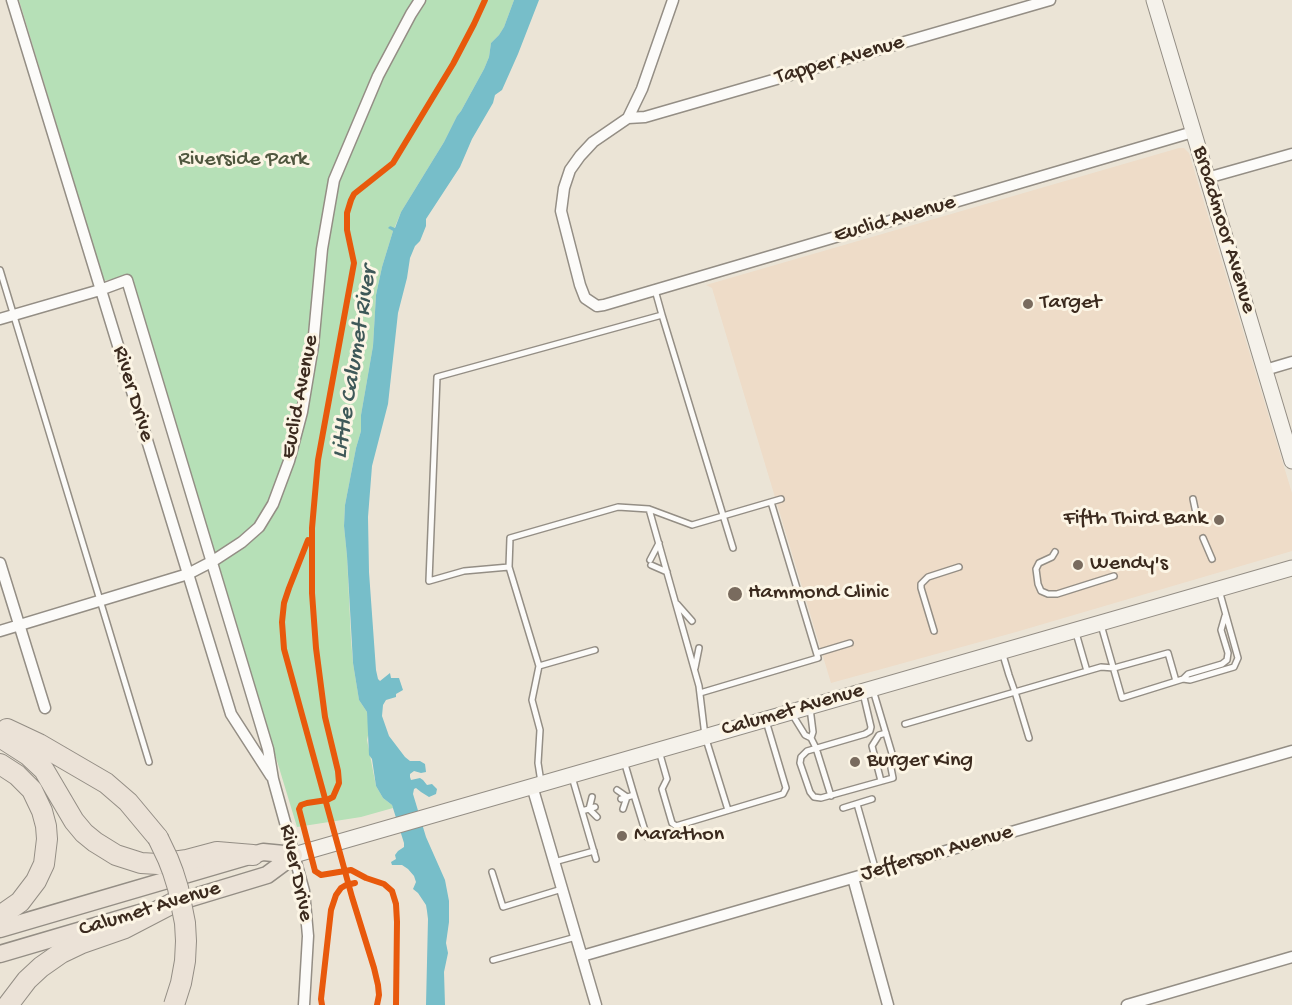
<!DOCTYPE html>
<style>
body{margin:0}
canvas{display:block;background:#ebe4d6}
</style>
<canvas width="1292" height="1005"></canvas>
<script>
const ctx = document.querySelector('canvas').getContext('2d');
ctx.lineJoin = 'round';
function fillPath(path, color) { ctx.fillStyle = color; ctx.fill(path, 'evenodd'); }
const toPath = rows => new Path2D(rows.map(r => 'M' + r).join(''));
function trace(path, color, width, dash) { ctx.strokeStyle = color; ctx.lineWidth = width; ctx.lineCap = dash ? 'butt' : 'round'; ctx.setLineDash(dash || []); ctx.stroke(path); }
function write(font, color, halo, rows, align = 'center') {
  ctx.font = font + ' "Gochi Hand",sans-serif'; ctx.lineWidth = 6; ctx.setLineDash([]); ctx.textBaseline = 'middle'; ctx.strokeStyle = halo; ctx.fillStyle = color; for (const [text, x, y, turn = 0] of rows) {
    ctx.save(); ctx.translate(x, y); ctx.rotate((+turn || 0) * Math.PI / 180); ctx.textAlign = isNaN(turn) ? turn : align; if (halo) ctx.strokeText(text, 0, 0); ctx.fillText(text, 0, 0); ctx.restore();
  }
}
fillPath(toPath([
 [1179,148,1184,148,1189,153,1292,493,1292,551,1016,632,831,683,712,288,706,285]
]), '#eedcc8');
fillPath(toPath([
 [19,0,514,0,504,27,499,35,491,43,489,57,484,69,461,111,457,116,444,142,401,212,394,229,390,226,389,228,393,231,382,267,376,295,373,346,361,415,361,431,356,448,345,505,344,526,347,556,351,640,353,663,359,700,367,712,369,731,367,740,376,786,383,798,392,805,393,808,361,817,297,827,130,275,104,281]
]), '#b6e0b7');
fillPath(toPath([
 [514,0,539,0,518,54,502,90,495,95,493,103,472,139,460,167,426,219,426,226,420,241,415,246,410,258,407,278,398,313,388,404,372,466,368,517,369,572,376,670,378,679,380,681,390,673,391,678,399,678,403,690,396,694,396,697,386,700,383,705,382,716,389,736,405,757,410,761,420,761,425,764,426,772,421,773,414,771,410,774,410,777,411,780,420,778,423,780,427,785,432,784,437,789,436,794,429,797,421,792,416,788,414,789,413,794,426,837,445,880,449,901,449,922,446,943,448,953,444,972,445,1005,426,1005,428,919,427,911,426,905,418,893,413,889,416,882,414,876,408,869,402,865,392,865,391,862,396,859,395,855,398,851,404,847,404,843,392,805,383,798,376,786,372,759,369,755,367,712,359,700,353,663,347,556,344,526,345,505,356,448,361,431,361,415,373,346,376,295,382,267,393,231,388,228,390,226,395,228,401,212,444,142,457,116,461,111,484,69,489,57,491,43,499,35,504,27]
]), '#77bec9');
const lane = toPath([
 [0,270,149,762],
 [662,315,733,548],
 [1193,499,1197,518],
 [649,509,699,686,705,736,728,810],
 [1203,538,1212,559],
 [1055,552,1052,557,1039,563,1036,569,1038,584,1041,591,1048,594,1057,594,1114,576],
 [650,560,659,543],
 [651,565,667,572],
 [509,567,510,538,618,507,649,509,692,525,781,499],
 [677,604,692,621],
 [1101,625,1122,698,1183,679,1190,680,1234,667,1238,658,1219,590],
 [934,631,921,588,921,584,928,577,959,567],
 [1076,633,1087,671],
 [817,653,850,643],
 [539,666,595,650],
 [695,668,699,648],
 [1183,679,1188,674,1222,664,1227,660,1228,653,1221,630,1225,616],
 [700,693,818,658,771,502],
 [863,693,871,727,870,731,865,734,807,751,801,757,800,763,810,792,814,797,821,798,893,778,891,768,893,757,873,690],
 [810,708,813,732,811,738,816,748,831,796],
 [792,714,805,735,811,738],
 [905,724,1015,692,1009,675,1003,655],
 [1029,738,1015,692,1101,667,1114,668,1168,653,1176,681],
 [659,751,667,779,662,789,672,823,676,826,783,794,786,788,766,721],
 [572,777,596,859],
 [881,781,872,746,879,735,886,733],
 [541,782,538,763,540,730,532,700,539,666,509,567,464,571,429,581,437,377,662,315,655,290],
 [617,790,627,797],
 [634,795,647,837],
 [621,799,634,795,624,761],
 [857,804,876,871],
 [843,808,872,799],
 [589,809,592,797],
 [589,809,597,817],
 [623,809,627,797],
 [582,811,595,807],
 [554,862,594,851],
 [492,872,503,907,562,889],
 [493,960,576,937]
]);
const street = toPath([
 [12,0,231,714,271,776],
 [673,0,642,89,628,118,593,142,580,156,570,170,564,188,561,211,580,285,585,298,597,306,604,305,1193,132],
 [628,118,645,117,1050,0],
 [1207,178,1292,154],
 [0,319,100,290,127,280,268,749,273,779,304,891,308,936,304,1005],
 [1265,370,1292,362],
 [0,563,45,708],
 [0,631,188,574,213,561,242,542,259,527,273,504,289,461,302,412,313,346,322,249,334,180,378,76,411,14,420,0],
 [532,786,596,1005],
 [853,878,888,1005],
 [582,956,1292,751],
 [1127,1005,1292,957]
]);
const secondary = toPath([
 [1154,0,1292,461],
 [294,855,1292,568]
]);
const primary = toPath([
 [168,905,267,875,294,855],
 [0,929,263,852,294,855],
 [0,954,143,912]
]);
const highway = toPath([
 [7,729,39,744,106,783,128,802,158,838],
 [0,737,28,755,44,770,74,821,84,833,95,842,116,855,141,863,158,864,187,860,217,852,253,855],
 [0,764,17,775,32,790,42,811,46,826,47,839,44,864,36,881,20,902,0,916],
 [8,1005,27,980,41,967,61,953,82,943,125,928,173,903]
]);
trace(lane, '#948e85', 8);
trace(street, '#948e85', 13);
trace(secondary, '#948e85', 17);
trace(primary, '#948e85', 19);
trace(highway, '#948e85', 22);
trace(lane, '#fcfbf9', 5);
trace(street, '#fcfbf9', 10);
trace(secondary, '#f5f2eb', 15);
trace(primary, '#ebe2d7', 16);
trace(highway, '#ebe2d7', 20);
const highwayBridge = toPath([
 [158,838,168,859,173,872,178,888,185,923,186,941,185,961,181,983,174,1005]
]);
trace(highwayBridge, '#948e85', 22, []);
trace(highwayBridge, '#ebe2d7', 20);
trace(toPath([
 [308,540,289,588,284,603,282,622,284,649,352,897,374,968,378,985,379,995,377,1005],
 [315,871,299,809,301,805,307,803,327,800,333,797,339,783,338,771,325,717,316,648,312,593,312,528,318,460,354,263,347,230,347,213,351,200,354,194,393,163,453,64,474,24,485,0],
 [315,871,321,875,351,870,366,878,384,884,392,891,396,904,397,922,396,1005],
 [322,1005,321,999,331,910,336,895,341,888,346,885,355,883]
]), '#e8590c', 6);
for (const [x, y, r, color] of [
 [1028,304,6,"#796b5e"],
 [1219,520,6,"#796b5e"],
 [1078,565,6,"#796b5e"],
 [735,594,8,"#796b5e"],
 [855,762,6,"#796b5e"],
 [622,836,6,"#796b5e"]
]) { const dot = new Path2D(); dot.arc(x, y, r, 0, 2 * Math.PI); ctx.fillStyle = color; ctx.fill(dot); trace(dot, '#fcf5e5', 2); }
write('22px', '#3b2a1e', '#fcf5e5', [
 ["Tapper Avenue",840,61,-16],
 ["Euclid Avenue",895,220,-16],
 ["Broadmoor Avenue",1223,230,73],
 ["River Drive",132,394,73],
 ["Euclid Avenue",301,397,-79],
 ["Calumet Avenue",793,711,-16],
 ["Jefferson Avenue",937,854,-16],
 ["River Drive",295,873,78],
 ["Calumet Avenue",150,910,-17]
]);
write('22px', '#4f563e', '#fcf5e5', [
 ["Riverside Park",243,161]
]);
write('22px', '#3b2a1e', '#fcf5e5', [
 ["Target",1040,304],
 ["Fifth Third Bank",1207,520,"right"],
 ["Wendy's",1090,565],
 ["Hammond Clinic",748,594],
 ["Burger King",867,762],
 ["Marathon",634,836]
], 'left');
write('italic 24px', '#3e5858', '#fcf5e5', [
 ["Little Calumet River",356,363,-81]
]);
</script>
